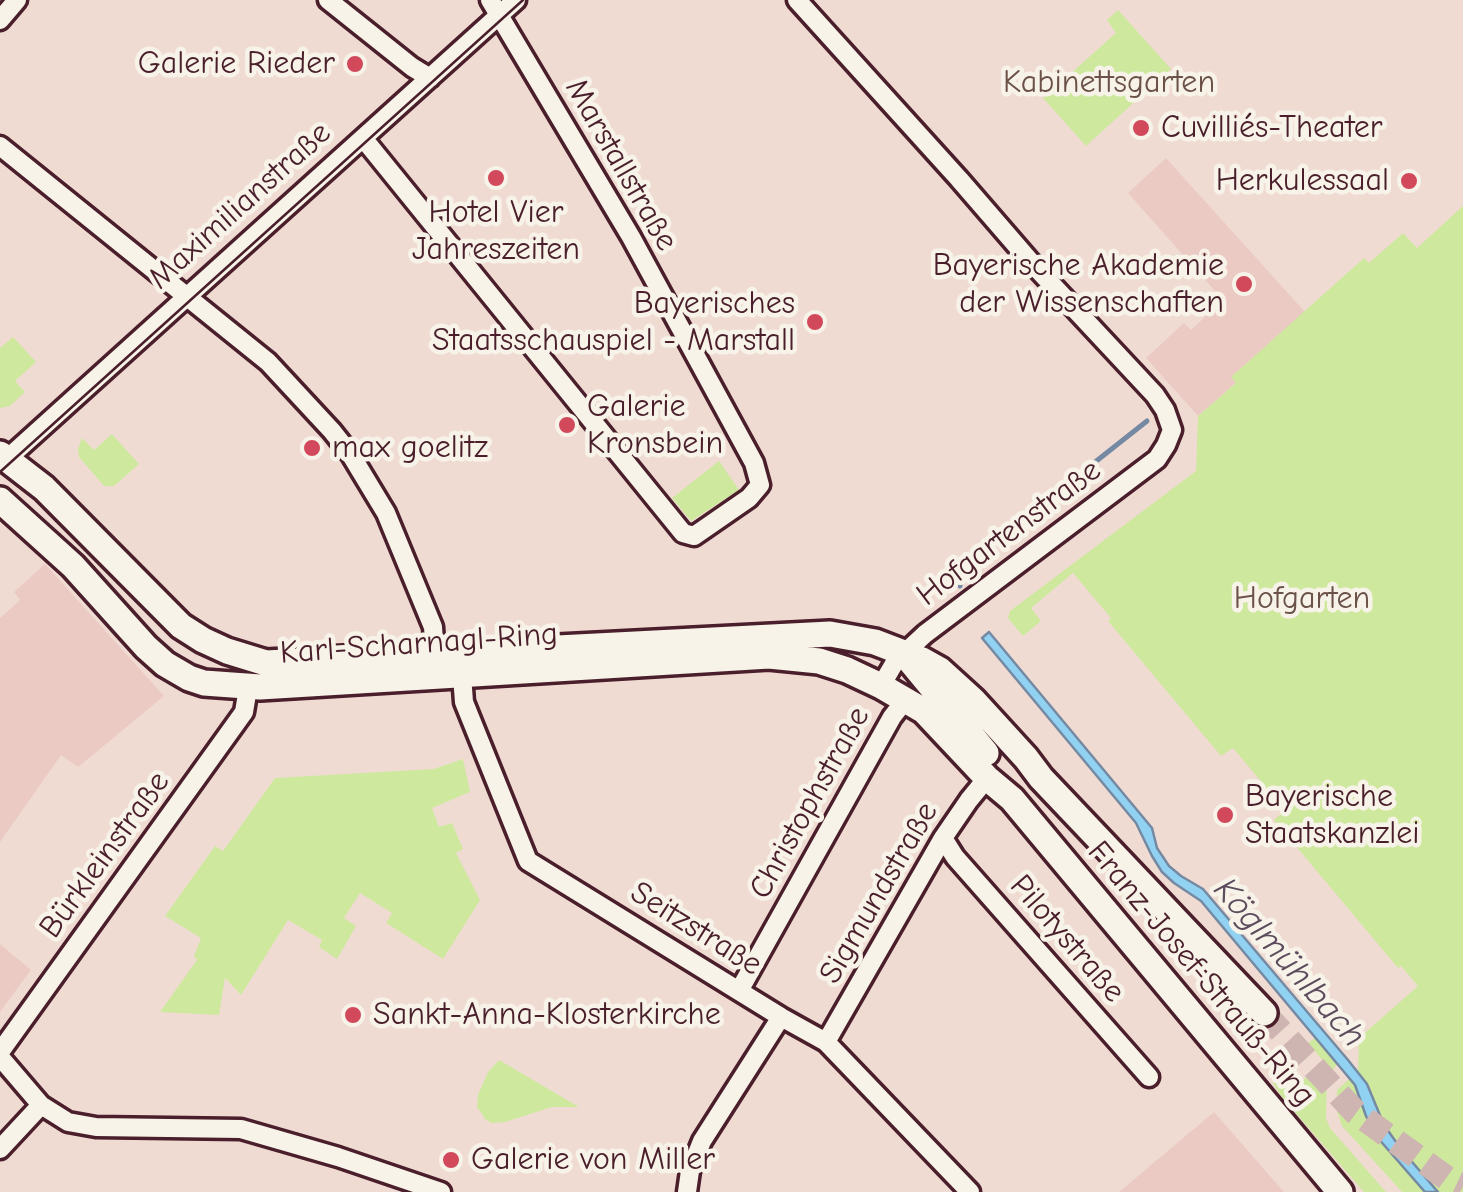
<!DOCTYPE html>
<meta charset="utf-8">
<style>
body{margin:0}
canvas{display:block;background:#f0dbd3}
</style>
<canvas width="1463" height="1192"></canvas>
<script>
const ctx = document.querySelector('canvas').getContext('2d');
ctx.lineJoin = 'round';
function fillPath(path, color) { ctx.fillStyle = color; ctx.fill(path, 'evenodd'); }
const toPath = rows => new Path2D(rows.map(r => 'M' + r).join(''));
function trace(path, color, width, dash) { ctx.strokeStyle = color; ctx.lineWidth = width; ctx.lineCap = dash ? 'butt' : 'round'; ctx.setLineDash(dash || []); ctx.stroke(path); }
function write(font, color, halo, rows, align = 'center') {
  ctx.font = font + ' "Comic Neue",sans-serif'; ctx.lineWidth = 9; ctx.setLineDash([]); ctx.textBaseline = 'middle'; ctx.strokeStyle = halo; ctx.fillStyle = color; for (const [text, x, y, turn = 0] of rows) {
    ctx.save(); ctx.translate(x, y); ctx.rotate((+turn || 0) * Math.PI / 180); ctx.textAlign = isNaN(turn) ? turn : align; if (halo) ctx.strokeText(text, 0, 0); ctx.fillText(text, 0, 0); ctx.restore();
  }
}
fillPath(toPath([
 [1166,158,1305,312,1232,377,1236,383,1198,416,1146,358,1184,323,1191,330,1223,300,1128,193],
 [45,564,164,696,78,767,61,755,0,842,0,618,20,600,14,592],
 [0,944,31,970,0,1012],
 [1214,1112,1284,1192,1119,1192]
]), '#ebcac4');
fillPath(toPath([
 [1118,10,1171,69,1086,146,1043,98,1116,33,1107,20],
 [1463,206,1463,1192,1402,1192,1342,1126,1337,1112,1337,1090,1358,1071,1359,1038,1418,986,1401,966,1398,968,1274,820,1285,810,1233,748,1221,756,1108,621,1111,618,1073,573,1031,608,1041,621,1023,636,1008,618,1010,611,1196,471,1198,416,1236,383,1231,377,1364,258,1369,263,1403,233,1417,248],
 [13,337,36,362,15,381,25,392,10,406,0,408,0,348],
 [112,434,139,464,114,486,104,486,79,457,78,449,82,438,94,450],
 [719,461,739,490,691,521,672,498],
 [463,759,470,792,432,808,439,827,452,823,463,849,456,853,480,900,443,959,386,923,392,913,360,893,344,918,356,926,337,959,319,947,322,940,288,920,241,995,225,978,219,1015,160,1012,197,960,194,956,201,938,165,916,215,846,223,851,275,778,434,769],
 [1315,1038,1337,1064,1327,1079,1326,1118,1330,1128,1386,1192,1364,1192,1281,1096,1273,1083,1275,1076,1290,1091,1324,1062,1308,1043],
 [499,1060,579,1107,552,1107,505,1122,492,1123,486,1120,477,1107,478,1095,488,1072]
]), '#cee89e');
const water = toPath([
 [989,632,1152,828,1157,848,1169,866,1181,876,1203,889,1348,1060,1367,1084,1384,1125,1401,1149,1438,1192,1425,1192,1377,1137,1366,1116,1355,1085,1201,901,1174,883,1162,872,1152,856,1136,823,982,638,989,632]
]);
fillPath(water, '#91d2f2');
trace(water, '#758aa2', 2.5);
trace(toPath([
 [960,586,961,568,1147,421]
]), '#758aa2', 5);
trace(toPath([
 [1264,1013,1355,1112,1448,1179,1463,1186]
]), '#cfb5b1', 25, [25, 12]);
const minor = toPath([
 [328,0,412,67,430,78],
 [797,0,959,179,1029,260,1155,395,1165,410,1172,430,1166,445,1157,459,925,634,895,662,881,686],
 [0,20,17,0],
 [363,138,683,533,694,536,749,498,760,485,754,463,631,237,490,0],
 [0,146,268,362,332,431,351,455,386,513,433,627,435,656],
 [7,459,516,0],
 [462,675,464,702,528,861,781,1017,826,1042,970,1192],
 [943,838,955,857,1149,1077],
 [739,991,892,717,906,699],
 [826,1042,943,838,969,800,987,778],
 [0,1052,244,712,248,688],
 [0,1057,41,1105,68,1122,96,1127,241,1129,338,1157,441,1192],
 [0,1149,41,1105],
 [687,1192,690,1171,702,1141,781,1017]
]);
const secondary = toPath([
 [0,454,44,488,181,626,203,640,227,651,266,663,830,634,875,642,922,660,940,670,973,700,1026,758,1041,778,1264,1013],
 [0,500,73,566,146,647,165,664,189,678,204,683,260,687,769,656,819,661,847,670,881,686,924,711,987,778,1012,799,1340,1192],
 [906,656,986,753]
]);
trace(minor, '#4a1f2b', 25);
trace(secondary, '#4a1f2b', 32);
trace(minor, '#f7f3e8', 18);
trace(secondary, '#f7f3e8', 25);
trace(toPath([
 [0,472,523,0]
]), '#4a1f2b', 2.5);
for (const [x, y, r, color] of [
 [355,64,10,"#d1495b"],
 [1141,128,10,"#d1495b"],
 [496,178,10,"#d1495b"],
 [1409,181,10,"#d1495b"],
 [1244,284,10,"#d1495b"],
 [815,322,10,"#d1495b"],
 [567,425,10,"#d1495b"],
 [312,448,10,"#d1495b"],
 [1225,815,10,"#d1495b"],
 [353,1015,10,"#d1495b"],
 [451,1160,10,"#d1495b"]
]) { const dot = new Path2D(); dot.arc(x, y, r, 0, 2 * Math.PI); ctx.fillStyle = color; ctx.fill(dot); trace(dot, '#f7f3e8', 4); }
write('32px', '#4a1f2b', '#f7f3e8', [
 ["Galerie Rieder",335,64,"right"],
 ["Cuvilliés-Theater",1161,128],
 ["Herkulessaal",1389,181,"right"],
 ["Hotel Vier",496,213,"center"],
 ["Jahreszeiten",496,250,"center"],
 ["Bayerische Akademie",1224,266,"right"],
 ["der Wissenschaften",1224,303,"right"],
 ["Bayerisches",795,304,"right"],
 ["Staatsschauspiel - Marstall",795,341,"right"],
 ["Galerie",587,407],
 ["Kronsbein",587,444],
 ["max goelitz",332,448],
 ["Bayerische",1245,797],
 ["Staatskanzlei",1245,834],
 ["Sankt-Anna-Klosterkirche",373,1015],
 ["Galerie von Miller",471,1160]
], 'left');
write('32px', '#6b5148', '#f7f3e8', [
 ["Kabinettsgarten",1109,83],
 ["Hofgarten",1302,599]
]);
write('32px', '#4a1f2b', '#f7f3e8', [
 ["Marstallstraße",621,165,60],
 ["Maximilianstraße",240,206,-42],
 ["Hofgartenstraße",1009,533,-37],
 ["Karl-Scharnagl-Ring",419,644,-4],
 ["Christophstraße",810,803,-61],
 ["Bürkleinstraße",105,855,-54],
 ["Sigmundstraße",879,893,-60],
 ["Seitzstraße",696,929,32],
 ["Pilotystraße",1067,939,49],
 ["Franz-Josef-Strauß-Ring",1201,974,50]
]);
write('italic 35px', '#5c4c5d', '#f7f3e8', [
 ["Köglmühlbach",1289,963,49]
]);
</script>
